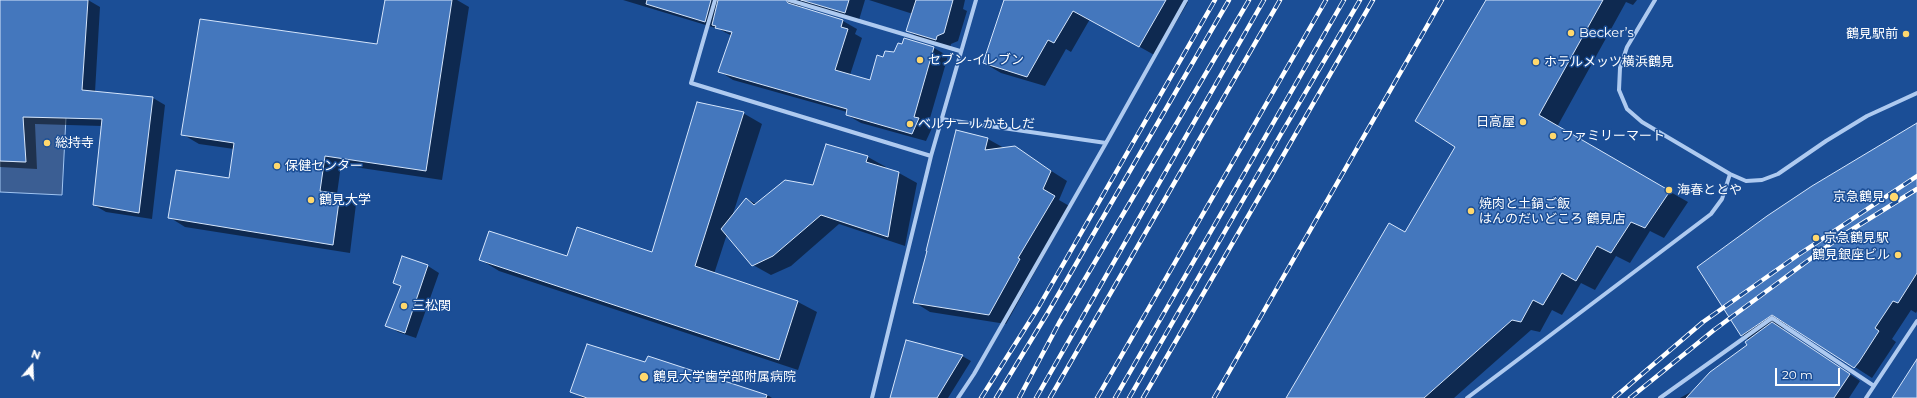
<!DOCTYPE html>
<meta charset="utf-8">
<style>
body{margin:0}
#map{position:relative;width:1917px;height:398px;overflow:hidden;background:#1b4e96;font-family:Montserrat,sans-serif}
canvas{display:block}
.north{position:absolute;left:12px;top:346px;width:40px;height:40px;-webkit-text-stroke:3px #1b4e96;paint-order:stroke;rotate:19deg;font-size:11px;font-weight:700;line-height:16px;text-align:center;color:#fff}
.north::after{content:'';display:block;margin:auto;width:14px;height:18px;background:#fff;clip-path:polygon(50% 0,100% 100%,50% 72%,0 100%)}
.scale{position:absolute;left:1775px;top:368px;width:65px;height:18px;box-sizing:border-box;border:2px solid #fff;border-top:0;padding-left:5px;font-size:12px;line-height:14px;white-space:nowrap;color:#fff;-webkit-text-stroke:3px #1b4e96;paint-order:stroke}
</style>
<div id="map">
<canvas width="1917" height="398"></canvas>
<div class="north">N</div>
<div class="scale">20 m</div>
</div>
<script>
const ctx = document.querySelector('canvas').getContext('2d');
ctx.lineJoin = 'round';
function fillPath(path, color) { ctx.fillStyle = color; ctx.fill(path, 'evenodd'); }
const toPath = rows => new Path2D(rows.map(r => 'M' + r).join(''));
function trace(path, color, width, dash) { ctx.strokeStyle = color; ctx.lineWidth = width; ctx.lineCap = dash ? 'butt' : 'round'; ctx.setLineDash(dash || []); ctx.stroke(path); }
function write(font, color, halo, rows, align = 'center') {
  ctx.font = font + ' Montserrat,"Noto Sans JP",sans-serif'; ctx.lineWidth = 3; ctx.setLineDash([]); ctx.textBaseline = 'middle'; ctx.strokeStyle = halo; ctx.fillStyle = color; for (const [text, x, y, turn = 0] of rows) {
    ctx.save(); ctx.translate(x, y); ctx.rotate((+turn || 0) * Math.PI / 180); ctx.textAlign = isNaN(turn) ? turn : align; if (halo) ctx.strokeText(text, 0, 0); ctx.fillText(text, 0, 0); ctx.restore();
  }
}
const water = toPath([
 [23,117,66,117,62,195,0,192,0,161,25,162,23,117]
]);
fillPath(water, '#3b5e93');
trace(water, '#a1c5f2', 1);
fillPath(toPath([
 [0,0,88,0,100,7,95,92,153,98,165,105,152,219,106,212,94,205,102,126,35,124,37,169,0,167],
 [386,0,457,0,469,7,442,180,341,165,337,194,356,204,350,253,185,227,169,217,230,179,234,149,199,144,182,134,378,45],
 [623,0,865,0,859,20,805,4,799,8,843,21,857,29,855,34,862,38,850,75,870,81,884,58,895,53,934,48,948,56,928,125,932,128,926,141,861,123,847,115,847,112,733,80,719,71,732,36,719,29],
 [726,29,737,34,726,32],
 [869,0,965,0,963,9,967,11,958,41,951,44,950,48,922,39,907,31,913,14],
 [1005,0,1185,0,1188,2,1156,56,1090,19,1071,52,1066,49,1045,86,1001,73,984,63],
 [1487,0,1637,0,1633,5,1626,2,1557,127,1688,202,1664,238,1650,231,1630,263,1616,256,1595,290,1581,283,1562,315,1552,310,1540,332,1531,330,1454,398,1287,398,1405,234,1456,147],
 [743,113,762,124,732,217,747,199,756,204,813,186,827,145,868,157,886,167,885,169,899,173,917,183,905,246,839,224,791,266,771,275,753,265,727,234,714,274,798,302,817,312,798,370,499,271,481,260,653,253],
 [1917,125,1917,311,1916,313,1911,310,1892,339,1896,342,1872,378,1790,325,1783,329,1860,381,1849,398,1680,398,1696,389,1748,345,1749,340,1742,335],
 [988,139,1004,148,1014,147,1067,181,1059,200,1071,207,1006,324,930,312,914,302],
 [402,257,428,266,439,273,416,338,398,332,387,325,401,287,394,283],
 [962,356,971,361,948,398,891,398],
 [649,357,769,396,772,398,583,398,571,391,645,363]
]), '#0007');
const building = toPath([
 [0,0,88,0,82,90,153,97,139,213,93,205,102,119,23,117,26,162,0,161,0,0],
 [385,0,452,0,426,171,325,156,320,191,340,194,333,245,168,218,176,170,229,178,234,143,181,135,200,19,377,44,385,0],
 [647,0,711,0,705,22,646,4,647,0],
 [718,0,786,0,788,3,843,20,841,27,848,29,835,70,870,80,877,55,883,57,885,51,894,52,898,43,902,44,904,38,934,47,914,117,919,118,912,134,846,115,847,109,718,72,732,32,715,28,716,26,712,25,718,0],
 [801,0,849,0,845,13,801,0],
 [916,0,953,0,944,33,937,36,936,40,906,31,916,0],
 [1004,0,1166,0,1139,47,1073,11,1054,43,1048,40,1027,77,983,63,1004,0],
 [1486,0,1603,0,1539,115,1670,191,1645,228,1631,222,1611,253,1597,246,1576,281,1562,273,1543,305,1533,300,1521,322,1512,320,1424,398,1286,398,1389,223,1405,232,1455,147,1415,121,1486,0],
 [697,102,744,112,695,266,798,301,779,360,479,260,489,231,567,256,577,227,652,252,697,102],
 [1917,123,1917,273,1898,303,1893,301,1875,328,1879,331,1859,362,1854,368,1772,315,1741,336,1697,267,1767,216,1812,186,1917,123],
 [956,130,988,138,985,150,1015,146,1051,171,1043,189,1055,196,1018,258,1020,259,989,315,913,303,927,251,926,251,956,130],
 [826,144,868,156,866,162,899,172,888,237,821,215,773,256,752,266,721,229,746,198,754,205,785,180,813,185,826,144],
 [402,256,428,265,405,333,385,326,401,286,393,283,402,256],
 [1772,322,1850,374,1834,398,1686,398,1710,372,1747,345,1745,342,1772,322],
 [906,340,963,355,937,398,890,398,906,340],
 [587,344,645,362,648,356,767,395,766,398,587,398,570,392,587,344],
 [1917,359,1917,398,1892,398,1917,359]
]);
fillPath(building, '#4477bd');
trace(building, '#d5e5fb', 1);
trace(toPath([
 [715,0,691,83,931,156],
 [789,0,960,51],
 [1655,0,1627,47,1620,68,1619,90,1627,109,1642,122,1730,174,1746,181,1762,180,1778,174,1826,141,1867,116,1917,93],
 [941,119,1106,143],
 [872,398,931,156,976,0],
 [958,398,974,374,1106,143,1186,0],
 [1467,398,1711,214,1722,199,1730,174],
 [1660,398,1772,318,1874,386],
 [1866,398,1917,321]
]), '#aecaf0', 4);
const rail = toPath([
 [981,398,1038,308,1215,0],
 [996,398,1047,314,1229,0],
 [1019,398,1059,323,1249,0],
 [1036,398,1264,0],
 [1050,398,1280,0],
 [1097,398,1326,0],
 [1115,398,1344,0],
 [1129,398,1281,134,1360,0],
 [1143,398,1373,0],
 [1214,398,1442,0],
 [1614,398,1703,322,1798,255,1917,176],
 [1630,398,1714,330,1840,237,1917,189]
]);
trace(rail, '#fff', 4.5);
trace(rail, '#1b4e96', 3, [9]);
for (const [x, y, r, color] of [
 [1571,33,4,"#ffd86d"],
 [1906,34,4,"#ffd86d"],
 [920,60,4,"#ffd86d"],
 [1536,62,4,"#ffd86d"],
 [1523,122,4,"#ffd86d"],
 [910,124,4,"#ffd86d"],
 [1553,136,4,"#ffd86d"],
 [47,143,4,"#ffd86d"],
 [277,166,4,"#ffd86d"],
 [1669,190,4,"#ffd86d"],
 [1894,197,5,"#ffd86d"],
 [311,200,4,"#ffd86d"],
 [1471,211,4,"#ffd86d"],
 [1816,238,4,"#ffd86d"],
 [1898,255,4,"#ffd86d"],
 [404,306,4,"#ffd86d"],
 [644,377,5,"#ffd86d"]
]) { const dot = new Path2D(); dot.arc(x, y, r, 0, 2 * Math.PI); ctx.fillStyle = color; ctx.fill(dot); trace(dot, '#1b4e96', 1.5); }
write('13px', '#fff', '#1b4e96', [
 ["Becker’s",1579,33],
 ["鶴見駅前",1898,34,"right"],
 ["セブン-イレブン",928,60],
 ["ホテルメッツ横浜鶴見",1544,62],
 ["日高屋",1515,122,"right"],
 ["ベルナールかもしだ",918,124],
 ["ファミリーマート",1561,136],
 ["総持寺",55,143],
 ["保健センター",285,166],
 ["海春ととや",1677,190],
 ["京急鶴見",1885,197,"right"],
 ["鶴見大学",319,200],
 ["焼肉と土鍋ご飯",1479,204],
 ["はんのだいどころ 鶴見店",1479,219],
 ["京急鶴見駅",1824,238],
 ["鶴見銀座ビル",1890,255,"right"],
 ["三松関",412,306],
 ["鶴見大学歯学部附属病院",653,377]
], 'left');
</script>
